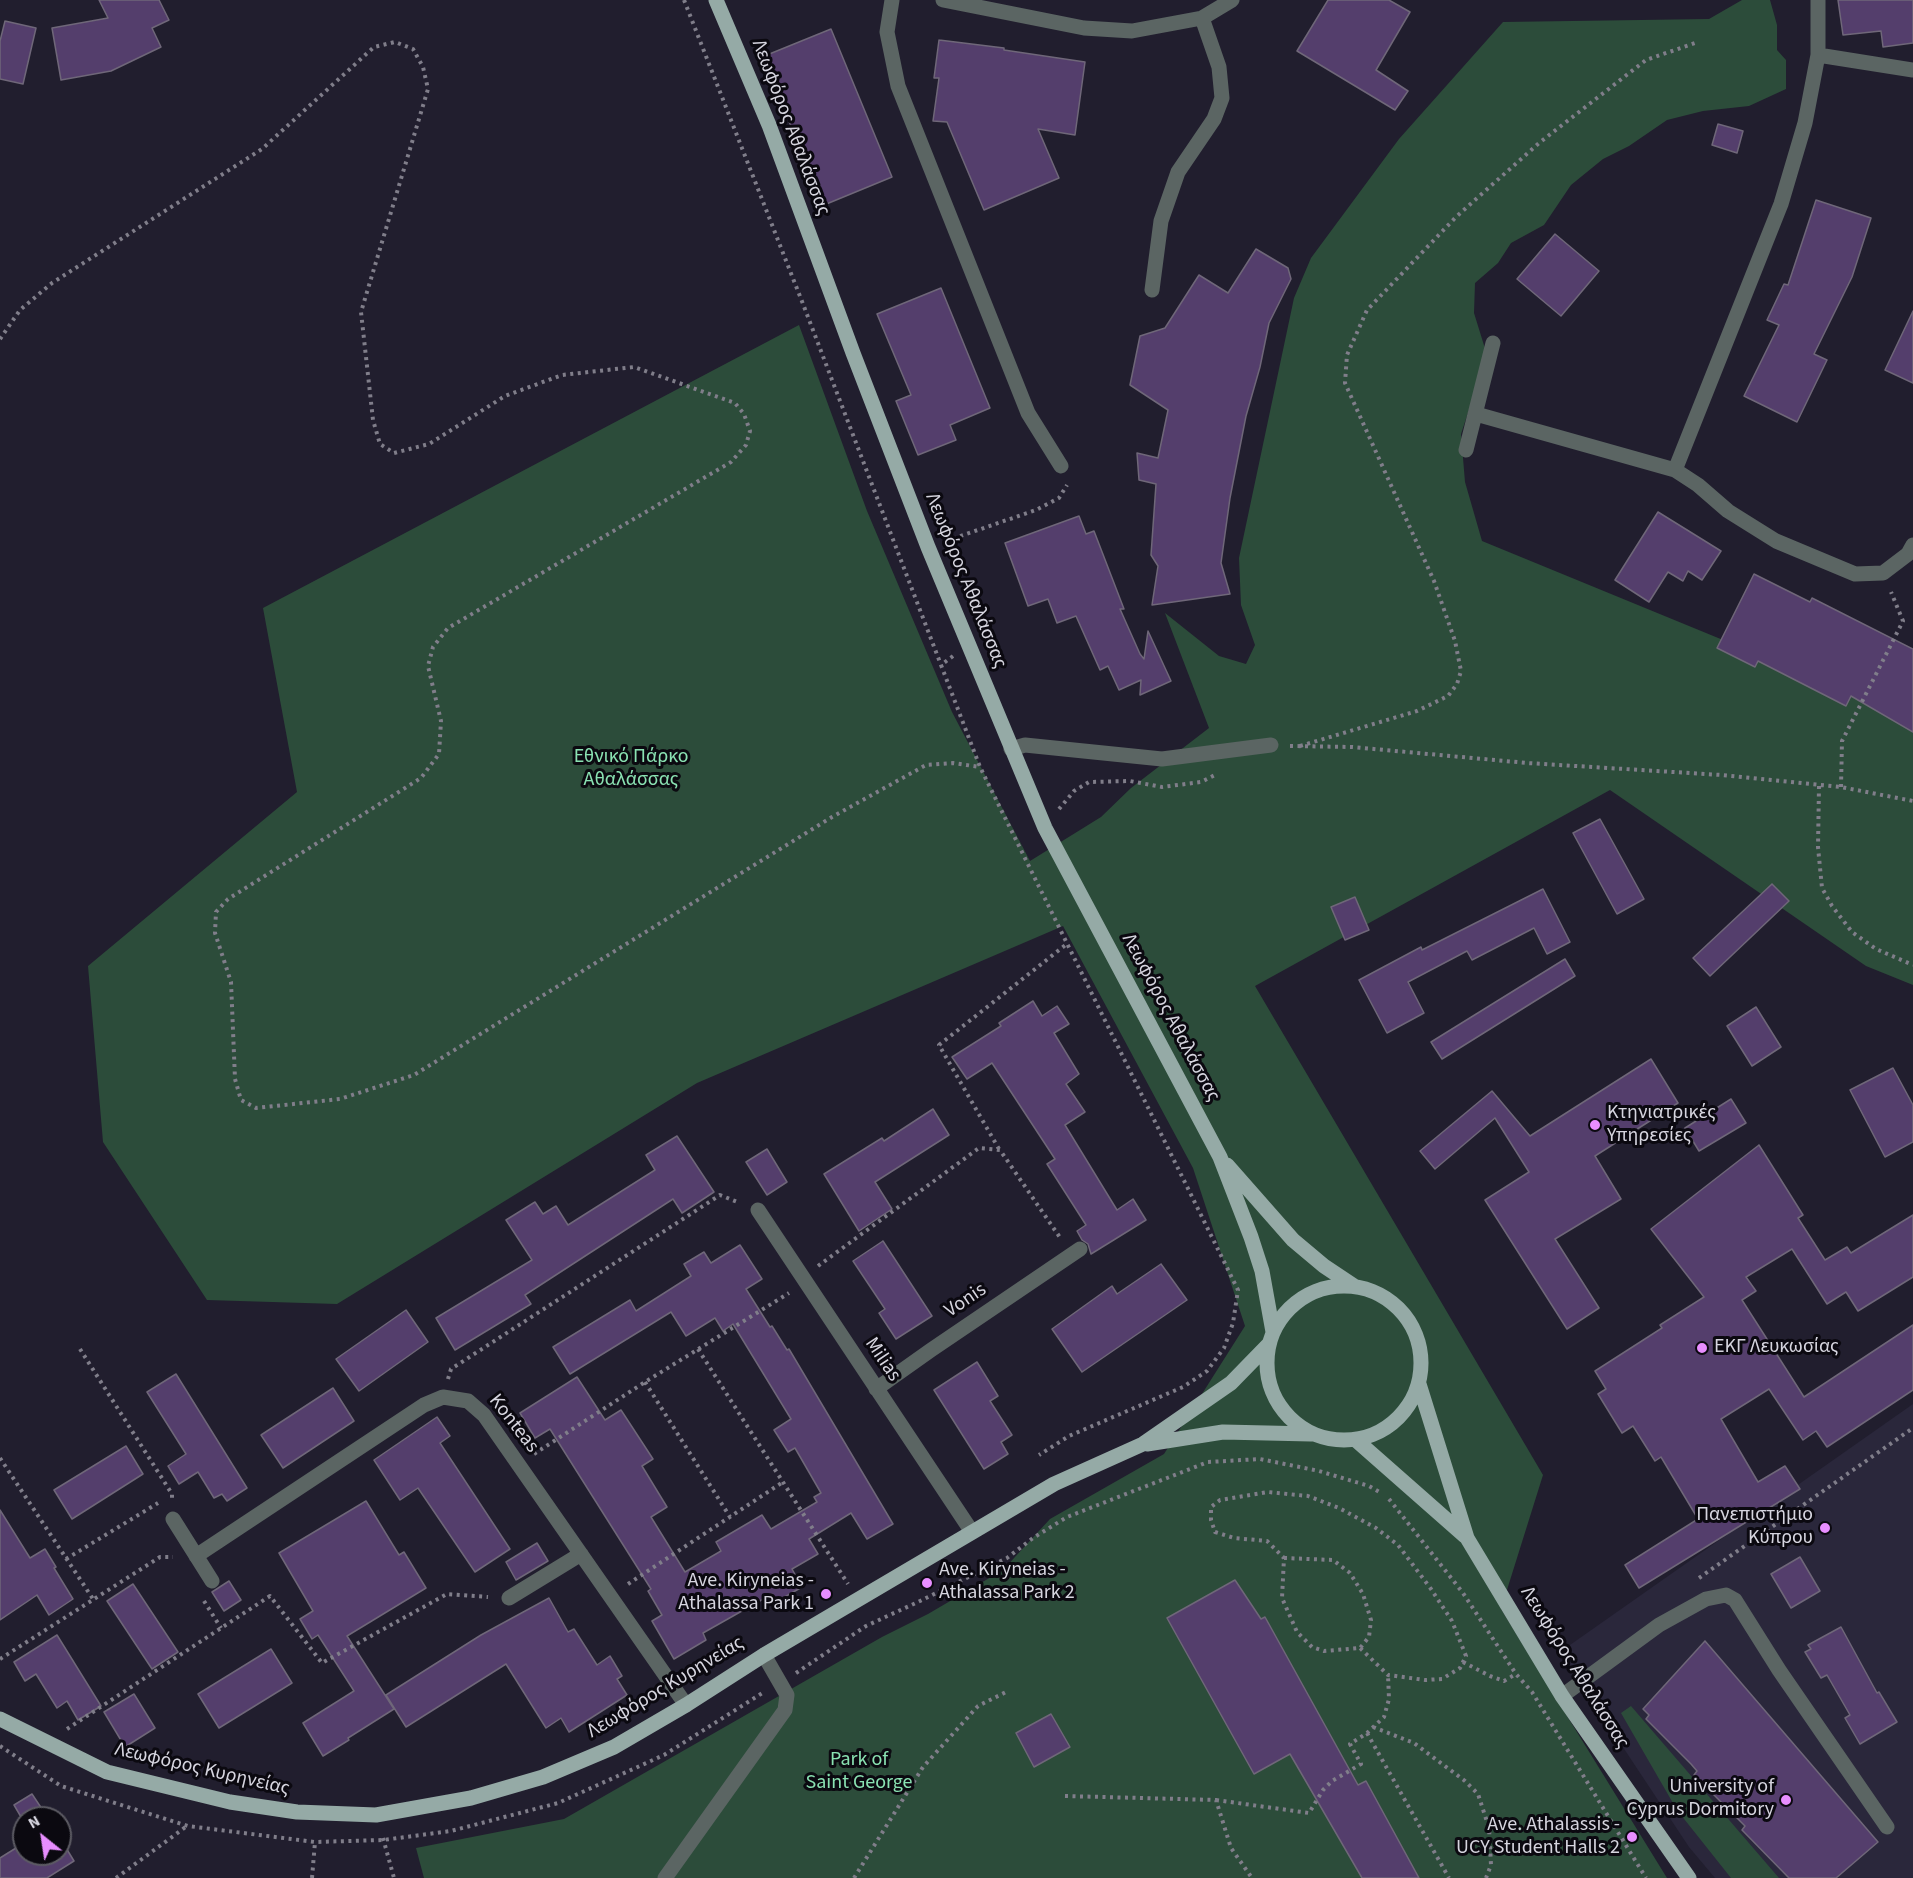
<!DOCTYPE html>
<meta charset="utf-8">
<style>
body{margin:0}
#map{position:relative;width:1913px;height:1878px;overflow:hidden;background:#211e2e;font-family:"Source Sans 3",sans-serif}
canvas{display:block}
.north{position:absolute;left:12px;top:1806px;width:60px;height:60px;box-sizing:border-box;background:#0b0910;border:2px solid #5c5b63;border-radius:50%;rotate:330deg;font-size:16px;font-weight:700;line-height:24px;text-align:center;color:#d6d5df}
.north::after{content:'';display:block;margin:auto;width:21px;height:27px;background:#e88eff;clip-path:polygon(50% 0,100% 100%,50% 72%,0 100%)}
</style>
<div id="map">
<canvas width="1913" height="1878"></canvas>
<div class="north">N</div>
</div>
<script>
const ctx = document.querySelector('canvas').getContext('2d');
ctx.lineJoin = 'round';
function fillPath(path, color) { ctx.fillStyle = color; ctx.fill(path, 'evenodd'); }
const toPath = rows => new Path2D(rows.map(r => 'M' + r).join(''));
function trace(path, color, width, dash) { ctx.strokeStyle = color; ctx.lineWidth = width; ctx.lineCap = dash ? 'butt' : 'round'; ctx.setLineDash(dash || []); ctx.stroke(path); }
function write(font, color, halo, rows, align = 'center') {
  ctx.font = font + ' "Source Sans 3",sans-serif'; ctx.lineWidth = 6; ctx.setLineDash([]); ctx.textBaseline = 'middle'; ctx.strokeStyle = halo; ctx.fillStyle = color; for (const [text, x, y, turn = 0] of rows) {
    ctx.save(); ctx.translate(x, y); ctx.rotate((+turn || 0) * Math.PI / 180); ctx.textAlign = isNaN(turn) ? turn : align; if (halo) ctx.strokeText(text, 0, 0); ctx.fillText(text, 0, 0); ctx.restore();
  }
}
fillPath(toPath([
 [1913,1404,1913,1878,1715,1878,1689,1847,1560,1652]
]), '#2a273b');
fillPath(toPath([
 [1742,0,1770,0,1777,25,1777,50,1786,60,1786,89,1749,106,1703,111,1667,120,1629,146,1603,159,1571,185,1544,225,1511,243,1498,263,1475,283,1474,313,1487,355,1461,434,1465,482,1482,541,1913,718,1913,985,1866,966,1610,790,1255,986,1543,1475,1501,1609,1667,1878,424,1878,416,1848,564,1819,882,1637,928,1614,1003,1570,1050,1519,1164,1454,1245,1326,1193,1168,1063,926,697,1083,337,1304,207,1300,103,1142,88,966,297,792,263,608,799,325,867,511,952,712,1030,861,1101,817,1131,788,1209,728,1165,613,1219,656,1246,664,1255,645,1241,605,1239,558,1294,298,1311,258,1399,139,1503,22,1709,19],
 [1631,1706,1643,1720,1779,1878,1731,1878,1677,1810,1621,1713]
]), '#2c4c3a');
const building = toPath([
 [99,0,159,0,169,20,152,28,161,47,111,71,61,80,52,28,108,18,99,0],
 [1328,0,1389,0,1410,12,1376,70,1408,91,1395,110,1297,51,1328,0],
 [1838,0,1913,0,1913,43,1883,47,1881,31,1843,35,1838,0],
 [5,21,36,28,23,84,0,79,0,41,5,21],
 [831,29,892,177,824,205,762,57,831,29],
 [939,40,1004,48,1004,50,1085,62,1075,135,1038,129,1059,178,984,210,947,122,933,121,939,78,934,78,939,40],
 [1718,124,1743,131,1737,153,1712,145,1718,124],
 [1816,200,1871,218,1852,277,1814,354,1827,360,1797,422,1744,396,1779,325,1767,320,1784,284,1788,285,1816,200],
 [1555,234,1599,271,1561,316,1517,279,1555,234],
 [1256,249,1288,268,1291,279,1269,323,1260,367,1246,416,1230,498,1221,563,1230,594,1152,605,1158,566,1151,555,1156,484,1139,480,1137,453,1158,458,1168,410,1130,385,1140,336,1165,328,1199,275,1228,293,1256,249],
 [941,288,990,408,950,425,956,440,918,455,896,401,911,395,877,314,941,288],
 [1913,311,1913,383,1885,370,1913,311],
 [1658,512,1721,551,1702,580,1688,571,1683,581,1668,572,1649,602,1615,580,1658,512],
 [1079,516,1086,534,1094,531,1124,609,1120,609,1140,654,1144,659,1148,631,1171,681,1140,695,1141,680,1119,690,1108,666,1100,670,1076,616,1057,623,1048,599,1028,606,1005,543,1079,516],
 [1754,574,1810,602,1812,598,1913,649,1913,732,1851,696,1846,706,1758,661,1755,667,1717,648,1754,574],
 [1600,819,1644,899,1617,914,1573,833,1600,819],
 [1772,884,1789,901,1710,976,1693,958,1772,884],
 [1543,889,1570,942,1547,954,1534,928,1472,960,1467,951,1408,982,1424,1013,1387,1033,1359,980,1421,947,1422,950,1543,889],
 [1355,897,1369,930,1345,940,1331,907,1355,897],
 [1565,959,1575,976,1442,1059,1431,1042,1565,959],
 [1033,1001,1042,1016,1057,1006,1069,1024,1054,1033,1079,1074,1066,1084,1085,1112,1065,1125,1117,1210,1133,1199,1146,1220,1091,1254,1088,1244,1082,1240,1077,1231,1086,1225,1047,1164,1055,1159,992,1063,967,1079,952,1057,1001,1026,999,1023,1033,1001],
 [1756,1007,1781,1047,1752,1066,1727,1026,1756,1007],
 [1651,1059,1678,1103,1595,1156,1621,1199,1555,1239,1599,1308,1567,1329,1485,1200,1529,1172,1495,1118,1435,1169,1420,1151,1492,1091,1530,1136,1651,1059],
 [1893,1068,1913,1105,1913,1142,1885,1157,1850,1090,1893,1068],
 [1731,1099,1746,1123,1699,1151,1685,1128,1731,1099],
 [933,1109,949,1135,875,1182,892,1209,859,1231,824,1174,882,1138,884,1141,933,1109],
 [677,1136,714,1192,682,1213,673,1199,525,1295,531,1304,455,1350,436,1318,532,1260,506,1220,535,1202,543,1214,556,1206,568,1225,655,1170,646,1155,677,1136],
 [1759,1145,1803,1215,1798,1218,1825,1260,1847,1247,1851,1253,1913,1215,1913,1277,1858,1311,1846,1292,1827,1304,1792,1249,1746,1277,1756,1291,1742,1300,1804,1397,1913,1325,1913,1390,1827,1447,1816,1431,1803,1440,1769,1389,1721,1419,1758,1482,1785,1466,1800,1489,1639,1588,1625,1565,1698,1519,1661,1457,1655,1461,1633,1426,1622,1433,1598,1394,1606,1389,1595,1371,1662,1328,1660,1325,1704,1297,1651,1229,1759,1145],
 [767,1149,787,1182,767,1195,746,1162,767,1149],
 [883,1241,932,1316,896,1339,879,1313,885,1309,853,1261,883,1241],
 [740,1245,762,1279,746,1289,770,1327,772,1326,787,1350,789,1349,893,1524,867,1539,851,1513,809,1539,818,1554,792,1569,802,1587,776,1602,772,1594,703,1633,706,1640,674,1659,652,1621,662,1615,648,1591,651,1589,550,1429,535,1438,520,1413,577,1377,605,1420,621,1410,653,1459,642,1466,667,1507,651,1517,685,1572,721,1551,716,1542,762,1515,771,1529,817,1502,814,1497,821,1493,795,1448,788,1452,774,1430,791,1419,733,1324,723,1331,715,1318,686,1336,671,1312,570,1374,553,1347,630,1300,636,1311,691,1276,684,1264,704,1252,711,1263,740,1245],
 [1161,1264,1187,1300,1082,1372,1052,1329,1112,1286,1117,1294,1161,1264],
 [406,1310,428,1342,359,1391,336,1359,406,1310],
 [977,1362,998,1396,990,1401,1012,1435,1001,1442,1008,1454,984,1469,934,1390,977,1362],
 [176,1374,247,1488,227,1501,222,1494,214,1498,198,1472,179,1484,168,1466,186,1454,147,1392,176,1374],
 [333,1388,354,1421,283,1468,261,1435,333,1388],
 [437,1417,450,1436,440,1443,510,1549,475,1572,418,1488,400,1500,374,1460,437,1417],
 [126,1446,143,1474,72,1519,54,1490,126,1446],
 [366,1501,399,1555,404,1552,426,1588,347,1636,394,1709,348,1738,349,1740,323,1756,303,1723,354,1691,318,1635,312,1639,300,1619,313,1611,279,1553,366,1501],
 [0,1510,30,1558,45,1549,56,1567,54,1568,73,1599,49,1615,37,1595,0,1620,0,1510],
 [537,1543,548,1561,516,1580,506,1562,537,1543],
 [1800,1557,1820,1591,1791,1608,1771,1574,1800,1557],
 [1235,1580,1261,1619,1265,1617,1358,1785,1366,1781,1419,1878,1362,1878,1290,1754,1254,1774,1167,1618,1235,1580],
 [229,1581,241,1600,224,1611,212,1592,229,1581],
 [133,1584,178,1652,152,1669,107,1601,133,1584],
 [549,1598,568,1632,574,1629,597,1665,610,1656,622,1676,617,1679,627,1695,569,1732,561,1718,546,1728,506,1664,406,1727,386,1695,481,1635,549,1598],
 [1841,1627,1877,1693,1879,1692,1897,1722,1860,1744,1845,1718,1850,1715,1827,1675,1821,1678,1805,1652,1811,1649,1808,1645,1841,1627],
 [57,1635,101,1706,78,1720,67,1701,57,1708,36,1674,25,1681,14,1662,57,1635],
 [1705,1641,1878,1842,1836,1878,1789,1878,1742,1830,1745,1826,1694,1775,1697,1771,1691,1764,1646,1719,1649,1715,1643,1709,1705,1641],
 [271,1649,292,1683,219,1728,198,1694,271,1649],
 [134,1694,155,1728,125,1747,104,1712,134,1694],
 [1051,1714,1070,1747,1034,1767,1016,1733,1051,1714],
 [32,1794,48,1818,24,1818,24,1822,14,1805,32,1794],
 [60,1838,74,1861,47,1878,0,1878,0,1858,24,1843,24,1854,60,1854,60,1838]
]);
fillPath(building, '#543e6c');
trace(building, '#6f6779', 1.5);
trace(toPath([
 [684,0,803,304,941,665],
 [0,339,20,310,52,283,262,149,374,47,395,42,413,49,423,67,428,89,361,312,373,420,380,444,394,453,429,444,505,396,562,375,634,367,735,403,744,414,750,431,746,445,731,462,448,628,433,647,428,666,441,721,439,754,421,778,228,899,216,912,215,933,231,982,235,1079,241,1100,256,1108,340,1099,414,1075,832,817,926,765,953,763,980,767],
 [946,541,1036,510,1059,498,1067,485],
 [953,656,941,665,980,767,1238,1290,1233,1323,1224,1348,1207,1371,1183,1387,1069,1436,1039,1455],
 [1290,746,1352,747,1527,763,1722,775,1841,787,1913,801],
 [1300,746,1417,711,1448,696,1457,684,1461,671,1455,641,1434,581,1345,383,1347,355,1367,310,1456,217,1539,143,1646,60,1695,43],
 [1819,786,1818,847,1822,888,1832,906,1852,932,1876,949,1913,965],
 [1841,787,1842,741,1903,621,1891,592],
 [1059,809,1074,791,1089,782,1130,781,1162,787,1201,782,1215,775],
 [999,1149,939,1045,1068,943],
 [818,1266,979,1148,1000,1150,1061,1239],
 [80,1349,172,1494,172,1500],
 [698,1349,848,1584],
 [448,1379,451,1369,720,1195,740,1203],
 [645,1382,730,1517],
 [534,1454,645,1382,789,1293],
 [0,1458,93,1599],
 [1389,1499,1463,1593,1516,1674,1532,1692,1646,1878],
 [1284,1558,1333,1560,1350,1573,1363,1594,1371,1620,1369,1637,1360,1648,1324,1651,1312,1647,1297,1632,1282,1598,1284,1558,1267,1541,1234,1538,1215,1532,1211,1520,1211,1507,1220,1500,1268,1492,1308,1496,1339,1508,1376,1528,1398,1545,1431,1589,1452,1621,1466,1656,1460,1668,1442,1679,1425,1680,1388,1675,1360,1648],
 [66,1559,158,1503],
 [1699,1578,1913,1428],
 [628,1584,783,1482],
 [204,1601,221,1628],
 [0,1659,160,1557,173,1557],
 [1463,1662,1490,1676,1504,1681,1516,1674],
 [796,1673,866,1626,920,1601,1007,1558,1033,1538,1067,1517,1208,1462,1260,1459,1319,1471,1369,1486,1381,1493],
 [1373,1727,1414,1743,1465,1781,1478,1794,1489,1828,1491,1865,1486,1878],
 [67,1729,270,1596,322,1663,447,1594,488,1597],
 [1367,1733,1449,1878],
 [0,1746,61,1786,188,1826,315,1842,383,1840,451,1831,558,1803,664,1755,764,1692],
 [1065,1796,1216,1800,1231,1848,1252,1878],
 [1216,1800,1309,1813,1323,1790,1332,1781,1361,1764,1350,1744,1367,1733,1384,1717,1389,1699,1388,1675],
 [383,1838,394,1878],
 [116,1878,187,1826],
 [312,1878,315,1842],
 [854,1878,923,1767,978,1706,1008,1691]
]), '#807e8a', 4, [3, 4.5]);
trace(toPath([
 [892,0,887,32,898,86,1028,413,1061,466],
 [943,0,1084,28,1132,31,1202,18,1232,0],
 [1818,0,1818,55,1805,123,1781,204,1675,470,1698,485,1728,511,1776,541,1855,574,1883,573,1908,554,1913,545],
 [1818,55,1913,70],
 [1152,290,1161,221,1178,172,1214,119,1222,98,1219,67,1202,18],
 [1476,414,1675,470],
 [1466,450,1493,343],
 [1011,749,1025,745,1162,759,1271,745],
 [758,1210,972,1532],
 [876,1389,931,1350,1080,1249],
 [173,1519,212,1581],
 [196,1556,424,1405,443,1397,468,1401,484,1415,686,1705],
 [509,1598,581,1554],
 [1562,1696,1659,1625,1706,1599,1726,1595,1735,1600,1779,1670,1887,1827],
 [665,1878,785,1710,787,1695,764,1655]
]), '#5b6563', 15);
trace(toPath([
 [716,0,769,125,853,353,928,547,1045,828,1220,1157,1251,1237,1262,1271,1273,1332],
 [1227,1165,1293,1240,1324,1266,1354,1286],
 '1267 1363a77 77 0 1 1 154 0a77 77 0 1 1-154 0Z',
 [1419,1384,1467,1538,1562,1696,1689,1878],
 [1356,1440,1465,1536],
 [1147,1444,1223,1432,1311,1434],
 [0,1719,107,1772,230,1802,297,1812,376,1815,471,1798,543,1777,614,1747,686,1705,764,1655,1054,1484,1143,1444,1231,1383,1269,1344]
]), '#95aaa6', 15);
for (const [x, y, r, color] of [
 [1595,1125,6,"#e88eff"],
 [1702,1348,6,"#e88eff"],
 [1825,1528,6,"#e88eff"],
 [927,1583,6,"#e88eff"],
 [826,1594,6,"#e88eff"],
 [1786,1800,6,"#e88eff"],
 [1632,1837,6,"#e88eff"]
]) { const dot = new Path2D(); dot.arc(x, y, r, 0, 2 * Math.PI); ctx.fillStyle = color; ctx.fill(dot); trace(dot, '#0b0910', 2); }
write('20px', '#d6d5df', '#0b0910', [
 ["Λεωφόρος Αθαλάσσας",790,128,69],
 ["Λεωφόρος Αθαλάσσας",965,581,68],
 ["Λεωφόρος Αθαλάσσας",1170,1018,62],
 ["Vonis",966,1301,-34],
 ["Milias",882,1360,56],
 ["Konteas",513,1424,52],
 ["Λεωφόρος Αθαλάσσας",1574,1668,58],
 ["Λεωφόρος Κυρηνείας",666,1688,-31],
 ["Λεωφόρος Κυρηνείας",202,1770,13]
]);
write('20px', '#8ae2b2', '#0b0910', [
 ["Εθνικό Πάρκο",631,758],
 ["Αθαλάσσας",631,781],
 ["Park of",859,1761],
 ["Saint George",859,1784]
]);
write('20px', '#d6d5df', '#0b0910', [
 ["Κτηνιατρικές",1607,1114,"left"],
 ["Υπηρεσίες",1607,1137,"left"],
 ["ΕΚΓ Λευκωσίας",1714,1348,"left"],
 ["Πανεπιστήμιο",1813,1516],
 ["Κύπρου",1813,1539],
 ["Ave. Kiryneias -",939,1571,"left"],
 ["Athalassa Park 2",939,1594,"left"],
 ["Ave. Kiryneias -",814,1582],
 ["Athalassa Park 1",814,1605],
 ["University of",1774,1788],
 ["Cyprus Dormitory",1774,1811],
 ["Ave. Athalassis -",1620,1826],
 ["UCY Student Halls 2",1620,1849]
], 'right');
</script>
